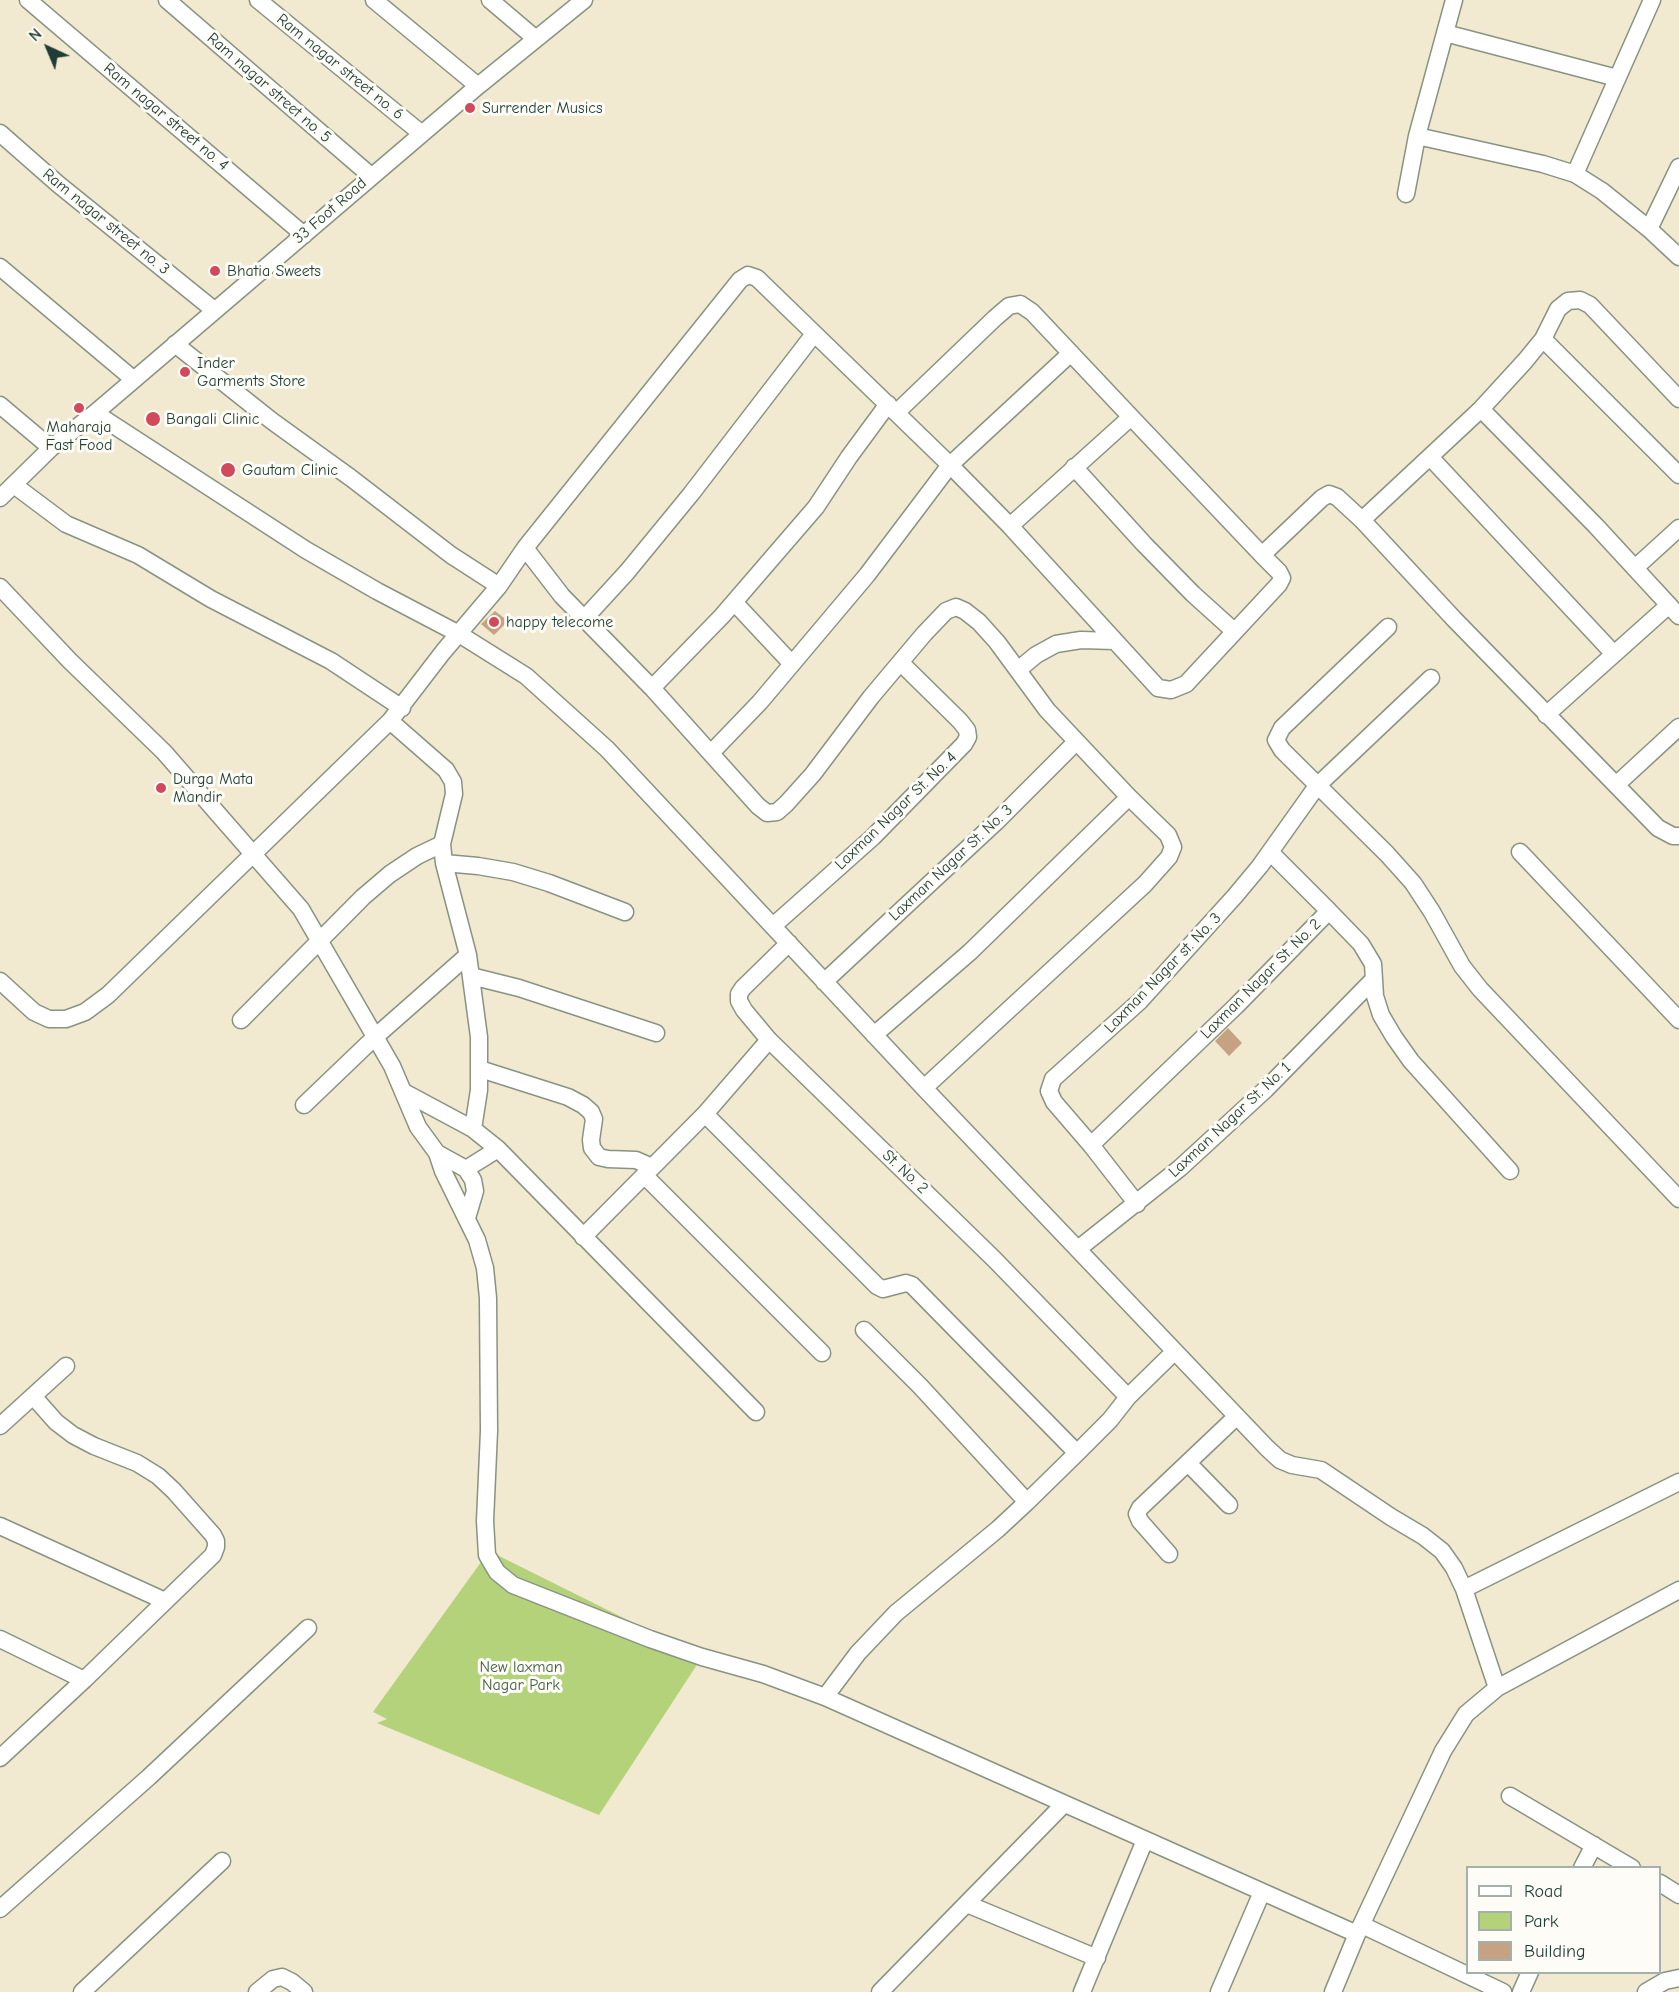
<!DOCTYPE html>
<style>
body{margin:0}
#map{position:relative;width:1679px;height:1992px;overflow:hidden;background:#f1e9d0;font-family:"Comic Neue",sans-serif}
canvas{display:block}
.legend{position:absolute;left:1466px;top:1866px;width:195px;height:108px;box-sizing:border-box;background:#fdfcf7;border:2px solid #a4b0a9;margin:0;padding:8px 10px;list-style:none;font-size:18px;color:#1f3d34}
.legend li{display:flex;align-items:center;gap:12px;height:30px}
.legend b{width:30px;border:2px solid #a4b0a9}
.north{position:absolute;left:18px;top:18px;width:60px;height:60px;-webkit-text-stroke:4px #fdfcf7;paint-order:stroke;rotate:316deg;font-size:16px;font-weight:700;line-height:24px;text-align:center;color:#1f3d34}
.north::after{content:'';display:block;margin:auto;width:21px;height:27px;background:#1f3d34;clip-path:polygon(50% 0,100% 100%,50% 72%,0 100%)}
</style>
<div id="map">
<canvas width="1679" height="1992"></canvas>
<ul class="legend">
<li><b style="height:8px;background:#fff"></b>Road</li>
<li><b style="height:16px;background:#b4d279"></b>Park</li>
<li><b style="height:16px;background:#c6a282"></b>Building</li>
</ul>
<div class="north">N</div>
</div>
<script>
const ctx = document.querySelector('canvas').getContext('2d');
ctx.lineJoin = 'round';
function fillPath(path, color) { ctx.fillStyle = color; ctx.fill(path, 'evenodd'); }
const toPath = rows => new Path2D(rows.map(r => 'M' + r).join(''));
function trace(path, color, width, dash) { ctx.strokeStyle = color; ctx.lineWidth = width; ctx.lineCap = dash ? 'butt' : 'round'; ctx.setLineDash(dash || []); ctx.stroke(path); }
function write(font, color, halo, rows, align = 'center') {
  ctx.font = font + ' "Comic Neue",sans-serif'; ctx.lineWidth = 6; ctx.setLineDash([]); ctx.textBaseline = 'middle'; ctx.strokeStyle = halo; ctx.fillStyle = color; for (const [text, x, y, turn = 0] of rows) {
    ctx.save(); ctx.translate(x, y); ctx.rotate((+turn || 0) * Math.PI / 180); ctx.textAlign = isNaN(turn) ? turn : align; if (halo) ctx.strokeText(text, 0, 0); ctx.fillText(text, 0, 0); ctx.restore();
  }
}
fillPath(toPath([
 [489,1551,702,1657,599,1815,377,1723,387,1719,373,1712]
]), '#b4d279');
fillPath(toPath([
 [495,611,508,621,494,635,481,624],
 [1228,1028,1242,1043,1229,1056,1215,1041]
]), '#c6a282');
const street = toPath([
 [28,0,304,235],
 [167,0,371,176],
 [258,0,422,134],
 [374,0,478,86],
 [490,0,536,39],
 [1445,33,1617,78],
 [0,133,58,184,214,310],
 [1417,136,1543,164,1575,174,1602,191,1649,229],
 [1679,167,1649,229,1679,257],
 [1575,174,1652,0],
 [1406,194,1417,136,1454,0],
 [0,267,133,379],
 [1543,339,1679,475],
 [0,405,51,448],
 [1481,409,1596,526,1679,616],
 [897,412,995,318,1009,306,1020,304,1032,312,1131,417],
 [95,413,306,550,377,591,459,634,526,676,607,749,924,1088,1267,1448,1280,1460,1292,1465,1321,1470,1391,1517,1423,1536,1442,1551,1454,1568,1464,1589,1497,1688],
 [1430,457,1614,654],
 [1074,467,1144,544,1193,594,1234,631],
 [14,485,66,524,138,555,211,599,331,661,402,708],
 [0,498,51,448,95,413,478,86,584,0],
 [1362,520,1481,409,1525,361,1543,339,1558,309,1568,301,1580,300,1590,305,1679,399],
 [1010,526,1131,417,1262,555],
 [525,548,740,280,748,275,757,278,950,465,1010,526,1158,688,1171,690,1186,684,1279,584,1282,578,1279,572,1262,555,1322,498,1329,494,1337,497,1362,520,1454,619,1658,828,1673,836,1679,836],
 [1635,568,1679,528],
 [499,586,525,548,562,596,652,688,758,806,767,813,777,812,786,804,813,774,871,697,924,634,946,611,956,607,965,611,979,622,997,642,1047,710,1129,797,1168,835,1173,847,1169,857,1145,884,924,1088],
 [0,587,70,661,164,752,301,909,392,1066,418,1127,437,1153,466,1169,473,1180,475,1191,467,1218],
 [734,602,792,664],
 [584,619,627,572,691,494,814,334],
 [1388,627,1282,728,1276,740,1282,750,1387,854,1413,883,1432,912,1462,966,1480,989,1679,1199],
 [1018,670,1036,655,1056,644,1081,640,1115,641],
 [652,688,722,616,816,507,849,457,888,404],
 [1546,715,1669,605],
 [390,721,446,770,453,782,454,794,442,844,444,863,468,955,479,1037,479,1090,473,1129],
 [711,753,760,702,867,575,950,465,1071,353],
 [1616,785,1679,727],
 [1270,852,1329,911],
 [1520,852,1679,1020],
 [444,863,478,866,513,872,549,883,625,912],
 [773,926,873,837,964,744,968,737,967,730,960,721,901,663],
 [789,943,743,988,739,994,739,1001,744,1010,769,1040,994,1259,1128,1397],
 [471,976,519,988,656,1033],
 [0,981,34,1012,49,1019,66,1019,85,1012,108,995,390,721,443,652,499,586,451,555,351,478,272,421,175,344],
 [824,982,996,822,1076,742],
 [241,1020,363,897,390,874,417,856,442,844],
 [874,1035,970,952,1129,797],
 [480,1069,568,1097,583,1105,591,1112,594,1119,591,1140,592,1148,599,1157,608,1159,636,1160,652,1167],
 [404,1092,473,1129,498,1149,756,1412],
 [304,1105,375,1037,468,955],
 [705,1114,877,1286,883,1289,906,1283,912,1285,1077,1453],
 [1091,1145,1054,1102,1049,1091,1053,1079,1140,1001,1235,896,1260,866,1317,786,1431,678],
 [437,1153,443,1171,477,1240,485,1268,488,1298,489,1431,485,1521,487,1555,497,1572,513,1585,650,1639,702,1657,763,1674,825,1697],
 [466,1169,498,1149],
 [644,1175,822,1353],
 [1137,1204,1091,1145,1236,1006,1329,911,1361,944,1373,964,1375,996,1381,1015,1394,1037,1411,1061,1510,1171],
 [583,1237,705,1114,769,1040],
 [1078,1249,1180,1168,1266,1089,1373,980],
 [864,1330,920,1386,1027,1502],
 [1174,1352,1128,1397,1110,1420,1077,1453,1027,1502,998,1529,896,1613,858,1653,825,1697,1357,1934],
 [0,1426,66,1366],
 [1188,1463,1229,1505],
 [0,1526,165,1601],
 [1169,1554,1140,1521,1137,1514,1140,1508,1236,1417],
 [1464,1589,1679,1482],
 [0,1639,84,1680,213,1555,216,1547,216,1541,213,1535,174,1491,158,1476,137,1463,94,1446,73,1435,56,1422,33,1396],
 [0,1758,84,1680],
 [1510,1796,1632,1868],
 [1582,1868,1594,1845],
 [1660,1883,1679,1895],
 [967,1904,1097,1958],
 [0,1909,149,1777,308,1628],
 [1362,1925,1503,1992],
 [82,1992,222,1861],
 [257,1992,273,1979,282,1977,292,1982,304,1992],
 [880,1992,1064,1804],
 [1082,1992,1145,1840],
 [1219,1992,1262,1892],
 [1333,1992,1357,1934,1443,1751,1466,1714,1497,1688,1679,1590],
 [1521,1992,1530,1972],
 [1646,1992,1665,1981,1679,1978]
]);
trace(street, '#889382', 19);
trace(street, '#fff', 16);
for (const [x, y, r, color] of [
 [470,108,6,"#d1495b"],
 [215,271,6,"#d1495b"],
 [185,372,6,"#d1495b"],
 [79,408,6,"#d1495b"],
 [153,419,8,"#d1495b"],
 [228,470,8,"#d1495b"],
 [494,622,6,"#d1495b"],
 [161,788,6,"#d1495b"]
]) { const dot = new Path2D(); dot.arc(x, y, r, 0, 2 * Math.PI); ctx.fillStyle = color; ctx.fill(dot); trace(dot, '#fdfcf7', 2); }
write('16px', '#1f3d34', '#fdfcf7', [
 ["Ram nagar street no. 6",340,67,39],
 ["Ram nagar street no. 5",269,88,41],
 ["Ram nagar street no. 4",166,117,40],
 ["33 Foot Road",330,211,-41],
 ["Ram nagar street no. 3",106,222,39],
 ["Laxman Nagar St. No. 4",896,811,-44],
 ["Laxman Nagar St. No. 3",951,863,-43],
 ["Laxman Nagar st. No. 3",1163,973,-46],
 ["Laxman Nagar St. No. 2",1261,979,-45],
 ["Laxman Nagar St. No. 1",1230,1120,-43],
 ["St. No. 2",905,1172,43]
]);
write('16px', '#1f3d34', '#fdfcf7', [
 ["Surrender Musics",482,108],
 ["Bhatia Sweets",227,271],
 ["Inder",197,363],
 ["Garments Store",197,381],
 ["Bangali Clinic",166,419],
 ["Maharaja",79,427,"center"],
 ["Fast Food",79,445,"center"],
 ["Gautam Clinic",242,470],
 ["happy telecome",506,622],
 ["Durga Mata",173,779],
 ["Mandir",173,797]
], 'left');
write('16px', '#446245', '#fdfcf7', [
 ["New laxman",521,1667],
 ["Nagar Park",521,1685]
]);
</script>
